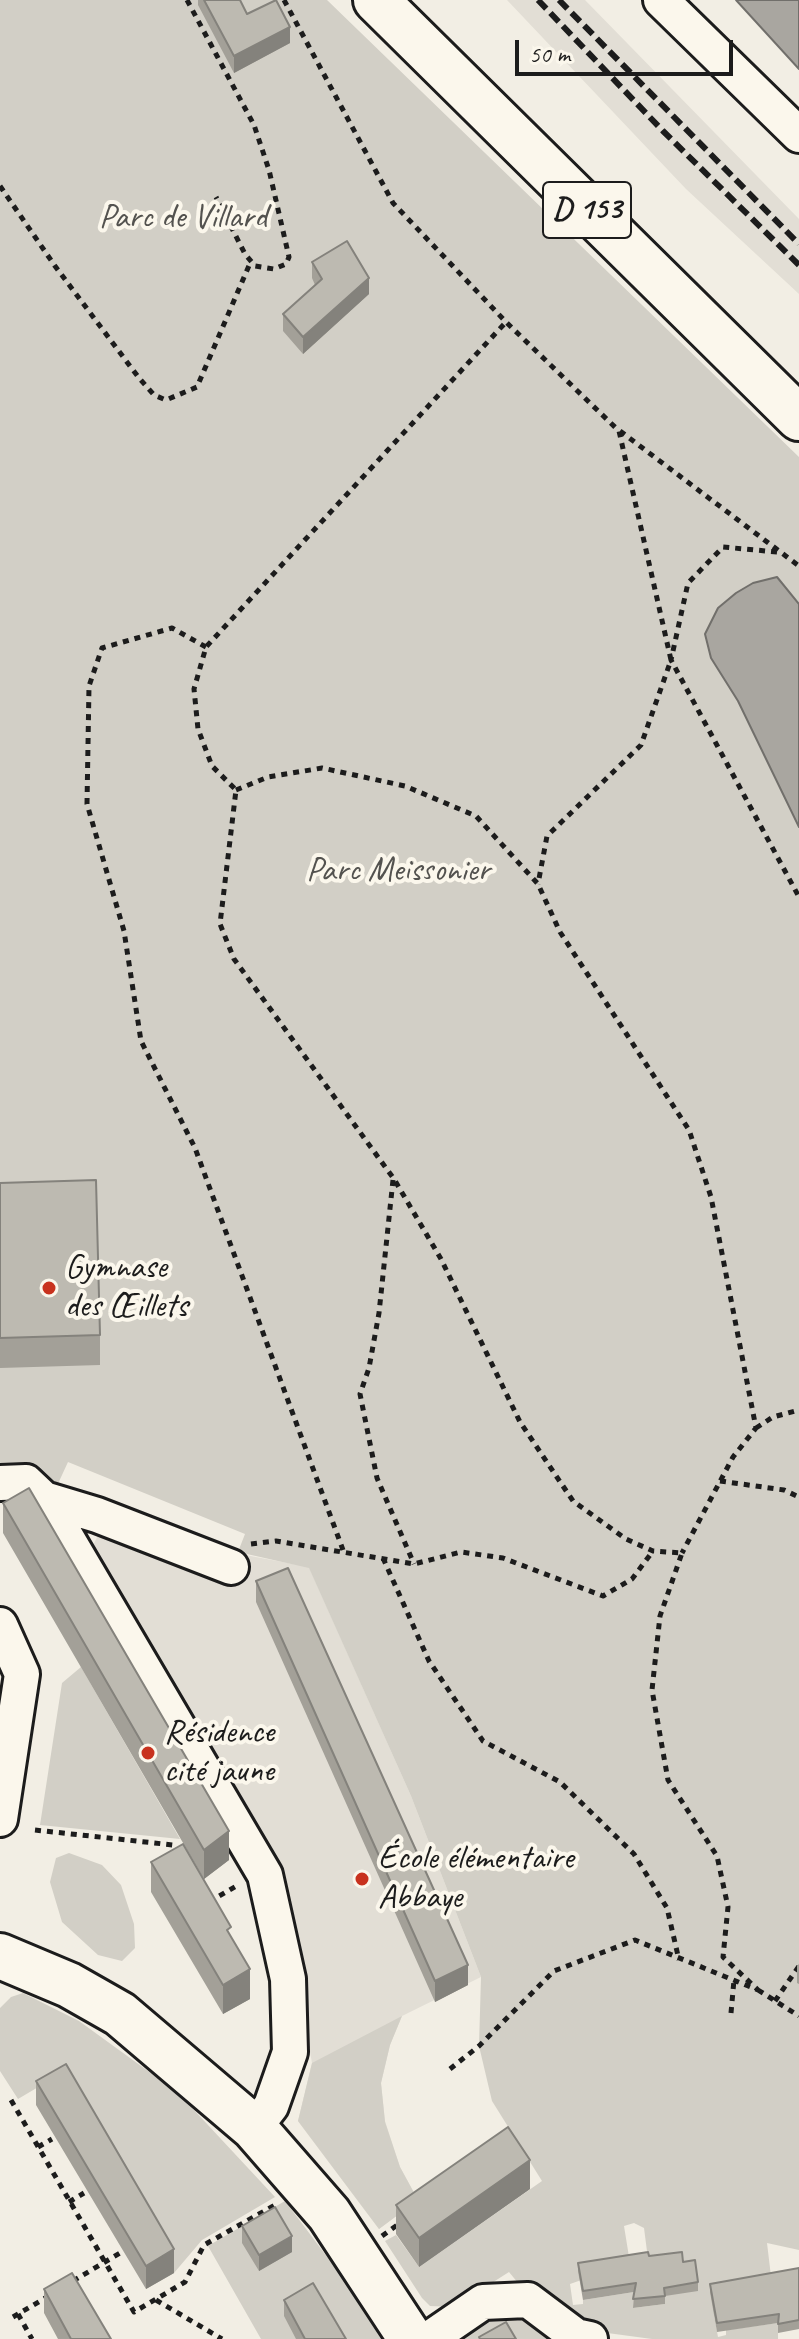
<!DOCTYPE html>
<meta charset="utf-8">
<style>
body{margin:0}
#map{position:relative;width:799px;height:2339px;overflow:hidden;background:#f2eee4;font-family:Caveat,sans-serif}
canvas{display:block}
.scale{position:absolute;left:515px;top:40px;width:218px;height:36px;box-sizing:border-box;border:4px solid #1c1c1c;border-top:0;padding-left:10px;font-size:24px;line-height:28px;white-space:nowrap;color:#1c1c1c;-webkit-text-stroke:6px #fbf7ec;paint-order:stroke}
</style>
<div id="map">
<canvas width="799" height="2339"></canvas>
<div class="scale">50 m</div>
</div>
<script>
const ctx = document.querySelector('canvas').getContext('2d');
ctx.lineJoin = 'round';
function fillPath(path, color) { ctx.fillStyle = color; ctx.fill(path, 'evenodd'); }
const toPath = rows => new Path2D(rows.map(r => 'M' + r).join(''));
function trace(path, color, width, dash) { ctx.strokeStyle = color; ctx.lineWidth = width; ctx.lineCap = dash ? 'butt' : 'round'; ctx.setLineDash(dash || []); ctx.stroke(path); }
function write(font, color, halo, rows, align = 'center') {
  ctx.font = font + ' Caveat,sans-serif'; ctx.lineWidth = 8; ctx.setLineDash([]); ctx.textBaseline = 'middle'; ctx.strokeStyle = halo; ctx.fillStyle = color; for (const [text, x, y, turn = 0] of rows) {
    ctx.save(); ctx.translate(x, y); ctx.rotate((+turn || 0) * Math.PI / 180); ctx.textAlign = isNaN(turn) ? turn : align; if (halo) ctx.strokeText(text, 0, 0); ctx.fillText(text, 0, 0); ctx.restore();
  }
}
fillPath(toPath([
 [507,0,585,0,799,219,799,294,686,189],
 [102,1528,309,1567,411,1796,481,1977,402,2016,390,2045,381,2083,385,2121,400,2167,418,2200,379,2229,298,2121,312,2063,277,1866,251,1812,92,1547]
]), '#e2ded5');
fillPath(toPath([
 [0,0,327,0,799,457,799,2250,767,2243,773,2293,714,2315,718,2337,726,2335,726,2330,778,2323,778,2339,652,2339,600,2332,523,2289,509,2272,454,2307,430,2306,422,2298,385,2241,396,2235,419,2267,542,2181,492,2101,479,2046,481,1977,411,1796,309,1568,238,1552,245,1534,68,1462,56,1488,0,1472],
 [634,2223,644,2228,648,2259,665,2304,633,2308,634,2292,583,2300,583,2304,573,2305,570,2284,630,2263,624,2226],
 [81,1667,180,1839,40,1825,62,1683],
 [69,1853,102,1865,121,1885,134,1924,135,1948,122,1961,98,1955,62,1922,50,1882,56,1858],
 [23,1993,79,2021,159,2079,194,2110,275,2197,202,2240,174,2273,66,2087,67,2070,18,2099,0,2071,0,2008,11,1997],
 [402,2016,390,2045,381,2083,385,2122,400,2167,418,2200,379,2229,298,2121,312,2063],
 [285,2201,337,2270,381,2339,261,2339,208,2246],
 [513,2309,563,2339,509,2339,491,2332,479,2339,453,2339,493,2314]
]), '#d2cfc6');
const water = toPath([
 [736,0,799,0,799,69,736,0],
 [777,577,799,604,799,827,738,701,711,658,705,634,718,608,736,593,753,583,777,577]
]);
fillPath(water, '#a9a6a0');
trace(water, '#716f6b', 2);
const street = toPath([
 [661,0,799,135],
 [0,1483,26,1482,44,1499,265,1875,288,1979,290,2052,271,2106,254,2128],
 [44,1499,97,1515,231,1567],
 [0,1625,22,1674,0,1819],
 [429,2339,483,2302,528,2300,576,2336,590,2339]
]);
const secondary = toPath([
 [0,1956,69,1985,120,2014,254,2128,329,2214,411,2339]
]);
const primary = toPath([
 [376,0,799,418]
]);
trace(street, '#1c1c1c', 40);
trace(secondary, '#1c1c1c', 50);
trace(primary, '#1c1c1c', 50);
trace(toPath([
 [187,0,254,125,269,170,289,257,286,264,274,269,255,266,245,254,216,197],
 [284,0,393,203,506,322,619,431,671,660,641,745,547,836,538,884],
 [0,186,55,266,139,378,154,395,166,400,197,387,251,261],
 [620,431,799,566],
 [777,552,723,547,688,583,671,660,799,897],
 [206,647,172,628,102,648,89,686,87,804,124,931,141,1041,195,1148,343,1550],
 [236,790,268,777,322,768,405,786,476,816,538,884,560,932,689,1130,711,1197,756,1428,733,1457,682,1553],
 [393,1180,379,1313,369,1368,360,1394,377,1478,414,1564],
 [756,1428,773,1417,799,1410],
 [720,1481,784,1490,799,1497],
 [251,1544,276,1541,414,1564,461,1552,503,1558,603,1596,632,1579,653,1551],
 [383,1558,429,1661,483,1741,560,1782,634,1854,667,1908,679,1960],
 [35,1830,173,1845,178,1854],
 [209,1902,238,1885],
 [758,1990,799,2016],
 [775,2001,799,1966],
 [731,2013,734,1980],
 [450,2069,479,2046,554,1971,635,1940,758,1990,723,1957,728,1907,717,1856,668,1780,652,1690,660,1616,682,1553,653,1551,626,1539,573,1501,520,1422,441,1259,394,1179,234,959,220,924,236,790,212,766,198,729,194,689,206,647,506,322],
 [11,2100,134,2312,185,2282,204,2245,275,2205],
 [38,2147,52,2139],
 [69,2202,84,2193],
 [382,2236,400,2223],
 [73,2281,120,2253],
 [156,2300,222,2339],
 [18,2314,32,2339],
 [13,2317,47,2297]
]), '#1c1c1c', 5, [6, 6]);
trace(street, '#fbf7ec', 34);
trace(secondary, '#fbf7ec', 44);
trace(primary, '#fbf7ec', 44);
trace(toPath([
 [538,0,663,131,799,265],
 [559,0,799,244]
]), '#1c1c1c', 6, [12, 6]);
fillPath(toPath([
 [198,0,240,0,247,14,290,43,234,73,198,5],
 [312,262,369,294,303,354,283,331,283,314,315,285,312,278],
 [0,1183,100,1335,100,1365,0,1368],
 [3,1503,229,1860,204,1879,3,1533],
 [256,1581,468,1985,435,2002,256,1602],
 [151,1862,250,1999,223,2014,151,1892],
 [799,1964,799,1984,797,1983,797,1966],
 [36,2081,174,2273,146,2289,36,2105],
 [530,2189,419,2267,396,2234,396,2205],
 [242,2226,292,2252,259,2271,242,2243],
 [649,2256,683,2262,698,2282,698,2291,665,2296,665,2304,633,2308,634,2292,583,2300,578,2271,578,2263],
 [799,2268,799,2329,778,2333,778,2323,717,2332,710,2292,710,2284],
 [44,2289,111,2339,58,2339,44,2313],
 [284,2300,346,2339,296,2339,284,2316]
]), '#a3a098');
fillPath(toPath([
 [290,27,290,43,234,73,234,56],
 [369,278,369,294,303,354,303,337],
 [229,1831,229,1860,204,1879,204,1850],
 [468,1965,468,1985,435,2002,435,1981],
 [250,1969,250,1999,223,2014,223,1985],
 [530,2160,530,2189,419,2267,419,2238],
 [292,2236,292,2252,259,2271,259,2255],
 [174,2249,174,2273,146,2289,146,2266]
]), '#84827c');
const building = toPath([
 [204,0,240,0,247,14,276,0,290,27,234,56,204,0],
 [347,241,369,278,303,337,283,314,322,279,312,262,347,241],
 [96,1180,100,1335,0,1338,0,1183,96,1180],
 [29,1488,229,1831,204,1850,3,1503,29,1488],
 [288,1568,468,1965,435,1981,256,1581,288,1568],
 [183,1844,231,1927,227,1930,250,1969,223,1985,151,1862,183,1844],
 [66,2064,174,2249,146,2266,36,2081,66,2064],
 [508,2127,530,2160,419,2238,396,2205,508,2127],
 [275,2207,292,2236,259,2255,242,2226,275,2207],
 [648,2252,649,2256,682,2252,683,2262,695,2260,698,2282,664,2288,665,2296,633,2299,636,2283,583,2291,578,2263,648,2252],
 [799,2268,799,2320,778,2324,779,2314,717,2323,710,2284,799,2268],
 [72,2273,111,2339,71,2339,44,2289,72,2273],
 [313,2283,346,2339,305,2339,284,2300,313,2283],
 [506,2322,516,2339,480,2339,479,2337,506,2322]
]);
fillPath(building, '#bdbab1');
trace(building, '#84827c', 2);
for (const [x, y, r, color] of [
 [49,1288,8,"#c8321e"],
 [148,1753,8,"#c8321e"],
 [362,1879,8,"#c8321e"]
]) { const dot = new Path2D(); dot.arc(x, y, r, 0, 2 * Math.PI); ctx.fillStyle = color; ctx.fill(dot); trace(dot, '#fbf7ec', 3); }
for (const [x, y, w] of [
 [587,210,88]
]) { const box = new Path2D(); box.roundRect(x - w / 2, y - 28, w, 56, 6); ctx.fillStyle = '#fbf7ec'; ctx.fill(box); trace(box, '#1c1c1c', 2); }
write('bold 32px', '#1c1c1c', null, [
 ["D 153",587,210]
]);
write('34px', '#53524f', '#fbf7ec', [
 ["Parc de Villard",183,218],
 ["Parc Meissonier",398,871]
]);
write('34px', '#1c1c1c', '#fbf7ec', [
 ["Gymnase",65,1268],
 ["des Œillets",65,1307],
 ["Résidence",164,1733],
 ["cité jaune",164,1772],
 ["École élémentaire",378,1859],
 ["Abbaye",378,1898]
], 'left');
</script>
